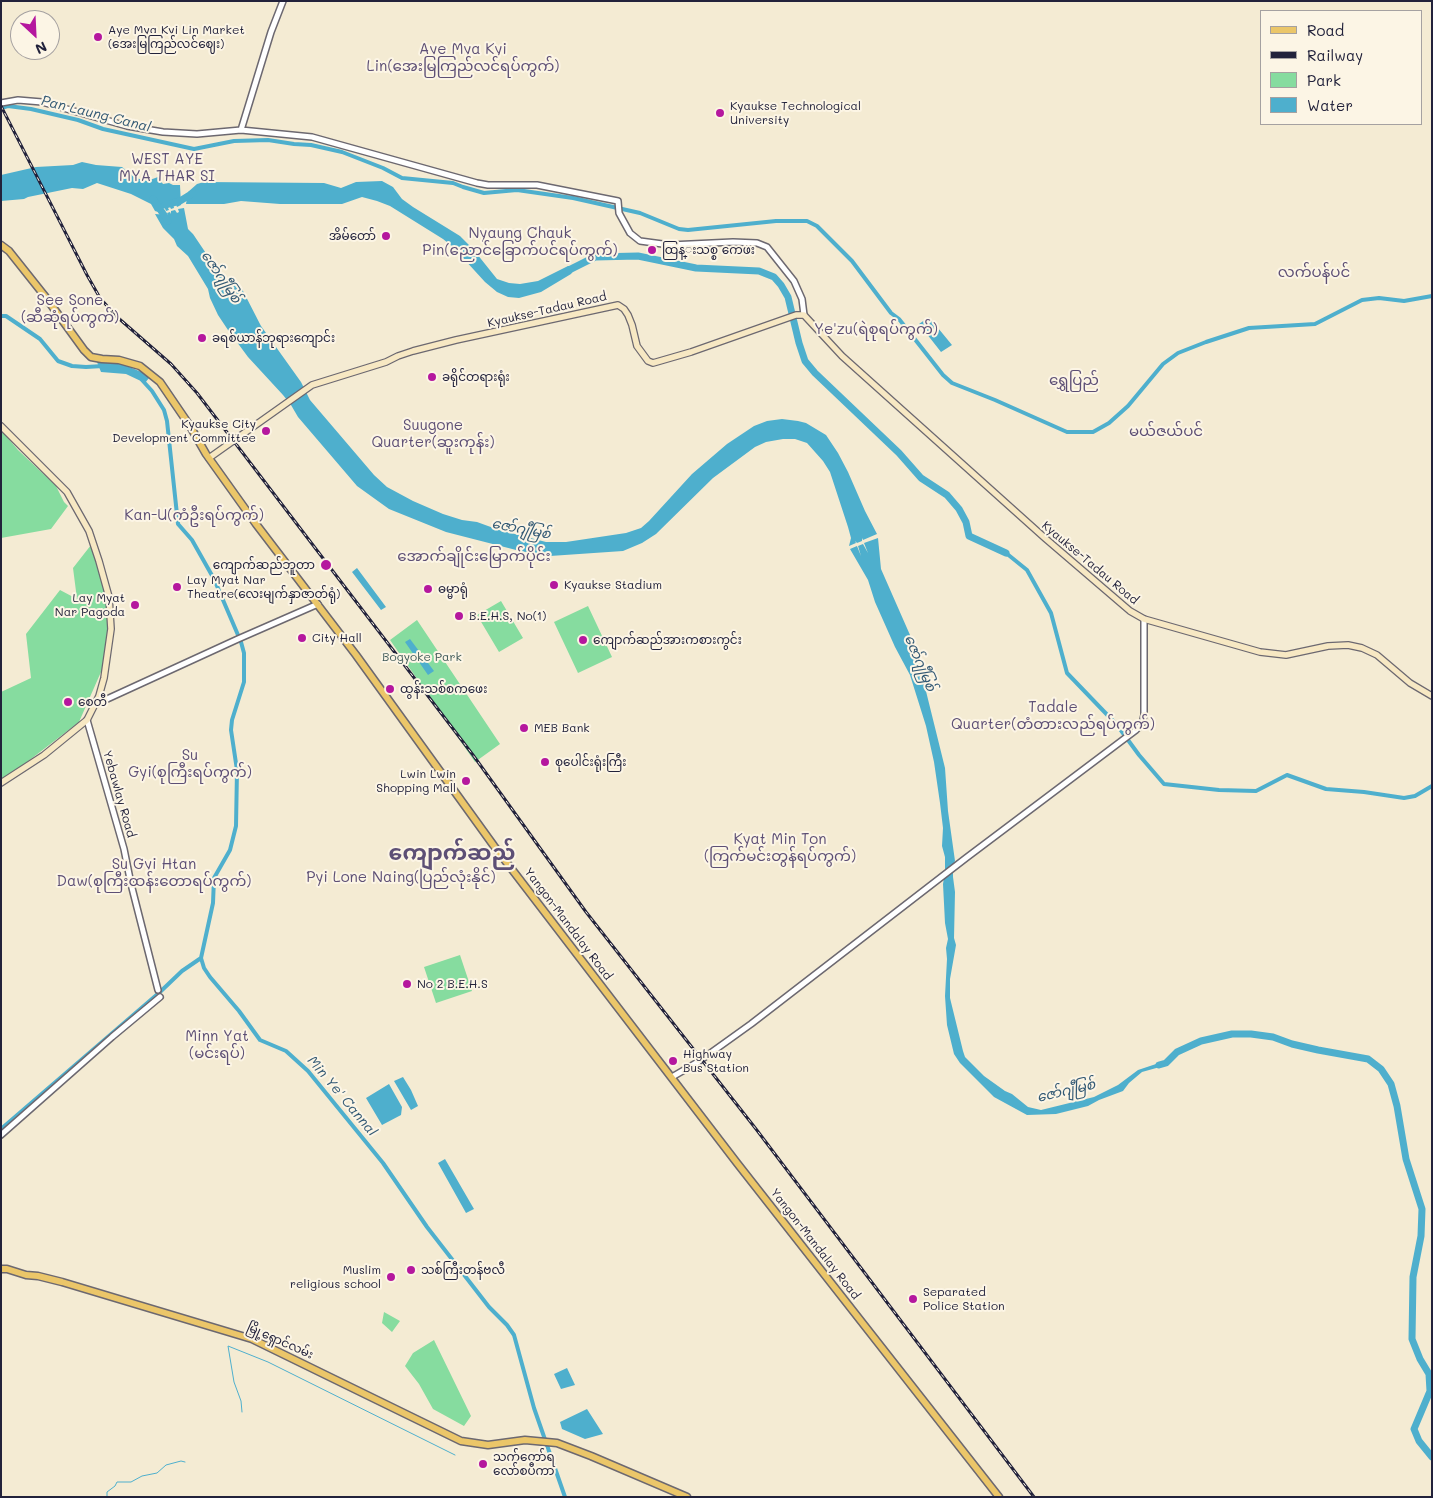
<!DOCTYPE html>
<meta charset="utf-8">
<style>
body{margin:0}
#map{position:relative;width:1433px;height:1498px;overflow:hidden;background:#f4ebd3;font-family:Mali,sans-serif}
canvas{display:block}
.frame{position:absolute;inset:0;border:2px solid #22223b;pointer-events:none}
.legend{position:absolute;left:1260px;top:10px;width:162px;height:115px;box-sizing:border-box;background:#fcf5e5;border:1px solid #a5a1a1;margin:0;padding:6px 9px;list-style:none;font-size:15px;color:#22223b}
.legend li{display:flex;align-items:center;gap:10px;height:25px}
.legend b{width:25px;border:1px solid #a5a1a1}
.north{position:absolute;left:10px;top:10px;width:50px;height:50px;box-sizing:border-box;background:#fcf5e5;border:1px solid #a5a1a1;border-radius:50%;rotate:155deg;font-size:14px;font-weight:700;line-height:20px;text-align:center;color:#22223b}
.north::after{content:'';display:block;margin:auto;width:18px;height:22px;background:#b5179e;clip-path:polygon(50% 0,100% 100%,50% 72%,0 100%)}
</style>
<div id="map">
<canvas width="1433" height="1498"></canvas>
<div class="frame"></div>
<ul class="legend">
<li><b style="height:6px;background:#ebc669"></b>Road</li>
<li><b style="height:6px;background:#22223b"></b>Railway</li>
<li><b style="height:14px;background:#86dc9f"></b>Park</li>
<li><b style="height:14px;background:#4eafcd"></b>Water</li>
</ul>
<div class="north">N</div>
</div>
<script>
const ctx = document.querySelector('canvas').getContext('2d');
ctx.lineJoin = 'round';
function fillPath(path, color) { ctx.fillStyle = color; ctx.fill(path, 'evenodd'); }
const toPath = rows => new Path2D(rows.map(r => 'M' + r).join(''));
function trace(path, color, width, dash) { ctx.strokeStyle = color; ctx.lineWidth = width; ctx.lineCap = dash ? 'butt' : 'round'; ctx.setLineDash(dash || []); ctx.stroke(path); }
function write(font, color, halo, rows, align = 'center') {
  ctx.font = font + ' Mali,"Noto Sans Myanmar",sans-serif'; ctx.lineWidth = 4; ctx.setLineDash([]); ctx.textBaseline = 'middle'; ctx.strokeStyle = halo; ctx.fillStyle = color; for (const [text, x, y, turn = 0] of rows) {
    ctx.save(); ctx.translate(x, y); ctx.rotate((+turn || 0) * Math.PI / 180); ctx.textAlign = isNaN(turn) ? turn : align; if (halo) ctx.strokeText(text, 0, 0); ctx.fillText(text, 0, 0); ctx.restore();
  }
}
fillPath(toPath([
 [1,430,18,450,56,486,64,502,68,506,51,529,1,538],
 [91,545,106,581,108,656,79,722,1,782,1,692,31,678,26,634,60,590,77,599,73,568],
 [501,601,523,638,499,652,477,615],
 [588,606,612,657,578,673,554,622],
 [417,620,500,744,475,762,390,640],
 [460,955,472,991,436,1003,424,967],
 [384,1312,400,1321,392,1332,382,1323],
 [434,1340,471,1416,464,1426,433,1409,419,1384,405,1366,413,1353]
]), '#86dc9f');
fillPath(toPath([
 [82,162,96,165,122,167,136,178,147,181,158,177,163,184,169,183,173,185,180,185,181,205,177,207,175,202,173,203,174,208,171,209,169,205,167,206,169,210,166,211,164,206,162,207,163,212,160,212,159,207,157,207,158,212,155,211,151,204,131,194,97,183,83,189,72,188,28,197,24,199,1,201,1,175,36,167,73,165],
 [382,181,393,187,402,199,413,207,460,236,473,249,497,279,509,283,520,284,538,281,568,266,577,266,571,274,541,292,519,298,508,297,497,292,485,282,453,247,443,239,390,206,377,201,362,197,342,204,280,204,241,201,224,204,186,204,188,192,197,184,204,182,324,183,341,188,356,182],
 [184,208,188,229,193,234,222,277,238,285,242,289,261,326,301,382,310,400,374,475,387,487,413,501,443,514,462,520,477,522,499,530,546,542,566,542,626,533,641,528,649,521,692,474,727,444,754,426,767,421,782,419,798,421,806,423,826,435,838,453,848,472,865,511,877,534,863,540,862,538,862,541,857,543,855,541,856,543,849,546,851,538,848,527,830,472,823,461,807,443,795,439,783,439,766,442,755,447,713,478,656,534,642,543,623,551,550,556,520,551,446,532,389,509,357,486,298,417,291,405,283,395,248,357,228,330,218,315,210,298,208,289,188,256,177,246,174,239,163,228,155,214,168,215,167,213,170,212,171,214,171,211,175,210,177,213,179,212,178,209],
 [929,317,952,345,941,352,919,324],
 [97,362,122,364,144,373,149,378,145,383,126,374,101,372],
 [878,538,881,569,910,635,912,649,922,675,945,768,948,811,955,861,953,865,953,877,955,892,954,938,956,945,950,979,950,998,963,1051,965,1057,984,1076,1005,1091,1012,1094,1028,1107,1041,1110,1094,1097,1118,1085,1138,1070,1165,1061,1167,1065,1142,1072,1129,1083,1123,1091,1099,1100,1088,1106,1056,1114,1027,1115,994,1097,960,1063,954,1054,947,1025,945,996,947,959,946,948,948,939,945,923,943,884,945,872,945,857,942,846,943,828,940,803,934,762,926,726,910,675,895,647,875,602,868,580,850,549,857,546,861,556,858,546,863,544,868,553,864,543],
 [357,568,386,607,381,610,352,572],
 [410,639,434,671,428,675,405,642],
 [403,1077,411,1090,418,1106,411,1110,394,1081],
 [389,1084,402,1107,401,1115,382,1125,366,1098],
 [445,1159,474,1209,466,1213,438,1163],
 [567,1368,575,1385,561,1389,554,1374],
 [587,1409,603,1434,585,1439,562,1429,560,1422]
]), '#4eafcd');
trace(toPath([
 [254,1329,262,1331],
 [266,1333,297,1349],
 [242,1412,241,1401,234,1382,228,1346,268,1362,455,1455],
 [107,1497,107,1492,115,1486,117,1482,131,1482,142,1476,157,1473,166,1465,181,1461,185,1462]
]), '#4eafcd', 1);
trace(toPath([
 [1,108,8,106,31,109,78,120,103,129,194,149,234,141,268,140,294,144,311,145,342,152,383,168,402,178,453,183,463,187,484,193,517,190,573,198,640,213,679,229,688,230,776,221,807,221,817,226,852,261,891,313,899,319,943,375,952,383,995,400,1067,432,1093,432,1109,423,1128,406,1163,364,1178,353,1206,342,1249,328,1315,324,1362,300,1379,298,1404,301,1432,296],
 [1,316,6,316,40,339,58,361,72,366,86,367,103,366],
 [142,380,152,391,164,410,167,421,178,524,192,540,214,579,241,642,244,653,244,682,232,720,231,730,237,770,236,826,230,850,214,878,213,903,201,958,204,968,210,977,239,1011,260,1040,286,1051,308,1071,383,1163,427,1227,489,1307,507,1325,514,1335,534,1408,565,1497],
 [1006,553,1027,570,1051,613,1067,673,1117,725,1139,755,1164,784,1219,790,1256,791,1287,775,1326,789,1364,792,1404,798,1415,796,1432,786],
 [1,1129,160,992,182,971,201,958]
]), '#4eafcd', 4);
trace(toPath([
 [153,199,168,221],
 [165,205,180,201,193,193],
 [569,270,595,257,638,256,696,268,759,271,774,277,781,285,788,297,799,343,805,361,815,373,899,453,921,478,947,495,959,509,966,522,969,536,1006,553],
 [1159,1065,1166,1063,1177,1052,1201,1041,1232,1034,1251,1034,1273,1037,1292,1044,1318,1050,1368,1059,1381,1069,1391,1084,1397,1106,1406,1159,1422,1209,1421,1236,1413,1277,1412,1339,1420,1359,1429,1374,1430,1391,1414,1429,1419,1441,1432,1457]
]), '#4eafcd', 7);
const tertiary = toPath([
 [1,103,18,100,42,102,127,126,163,132,197,134,241,130,312,137,477,183,488,185,537,185,618,201,619,213,630,233,640,241,670,245,733,242,757,243,767,247,794,281,802,299,804,315],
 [241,130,271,32,283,1],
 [94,705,238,639,318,604],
 [87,720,124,849,131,884,158,990],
 [672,1077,698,1062,751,1024,966,858,1136,730,1142,724,1144,715,1144,619],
 [1,1135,112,1037,160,997]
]);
const secondary = toPath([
 [1,426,67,492,89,531,99,561,109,597,111,629,104,678,99,696,87,720,44,755,1,783],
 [209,458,312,385,386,362,398,356,413,351,456,340,618,305,624,309,628,315,632,325,637,346,648,361,653,363,691,352,796,315,804,315,842,356,1046,539,1130,611,1144,619,1260,652,1286,655,1328,646,1348,645,1362,648,1377,655,1410,683,1432,696]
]);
const primary = toPath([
 [1,1269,7,1269,26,1275,38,1276,62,1282,252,1339,461,1441,488,1445,525,1440,557,1443,591,1456,687,1497]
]);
const trunk = toPath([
 [1,245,9,251,44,295,84,350,91,357,102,359,119,360,140,366,160,382,190,426,206,454,256,524,356,655,494,846,737,1163,999,1497]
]);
trace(tertiary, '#6c6870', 8);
trace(secondary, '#6c6870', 8);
trace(primary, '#6c6870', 9);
trace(trunk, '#6c6870', 9);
trace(tertiary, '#fff', 5);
trace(secondary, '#f7e8c3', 5.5);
trace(primary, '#ebc669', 6);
trace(trunk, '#ebc669', 6);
const rail = toPath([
 [1,106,87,275,100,298,116,316,171,364,197,393,473,755,586,912,756,1129,1034,1497]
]);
trace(rail, '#22223b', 3);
trace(rail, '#fcf5e5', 1, [4]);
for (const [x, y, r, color] of [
 [98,37,5,"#b5179e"],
 [720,113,5,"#b5179e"],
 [386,236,5,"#b5179e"],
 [652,250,5,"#b5179e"],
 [202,338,5,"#b5179e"],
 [432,377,5,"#b5179e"],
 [266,431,5,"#b5179e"],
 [326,565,6,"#b5179e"],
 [554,585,5,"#b5179e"],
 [177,587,5,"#b5179e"],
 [428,589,5,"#b5179e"],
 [135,605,5,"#b5179e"],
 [459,616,5,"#b5179e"],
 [302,638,5,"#b5179e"],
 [583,640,5,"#b5179e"],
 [390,689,5,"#b5179e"],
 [68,702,5,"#b5179e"],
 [524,728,5,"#b5179e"],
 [545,762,5,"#b5179e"],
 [466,781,5,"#b5179e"],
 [407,984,5,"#b5179e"],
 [673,1061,5,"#b5179e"],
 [411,1270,5,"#b5179e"],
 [391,1277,5,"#b5179e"],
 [913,1299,5,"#b5179e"],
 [483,1464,5,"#b5179e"]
]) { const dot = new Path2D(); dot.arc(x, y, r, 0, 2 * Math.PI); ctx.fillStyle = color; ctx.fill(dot); trace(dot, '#fcf5e5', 2); }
write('12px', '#22223b', '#fcf5e5', [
 ["Aye Mya Kyi Lin Market",108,30],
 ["(အေးမြကြည်လင်ဈေး)",108,44],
 ["Kyaukse Technological",730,106],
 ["University",730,120],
 ["အိမ်တော်",376,236,"right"],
 ["ထြန္းသစ္စ ကေဖး",662,250],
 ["ခရစ်ယာန်ဘုရားကျောင်း",212,338],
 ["ခရိုင်တရားရုံး",442,377],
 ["Kyaukse City",256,424,"right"],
 ["Development Committee",256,438,"right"],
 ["ကျောက်ဆည်ဘူတာ",315,565,"right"],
 ["Lay Myat Nar",187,580],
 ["Theatre(လေးမျက်နှာဇာတ်ရုံ)",187,594],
 ["Kyaukse Stadium",564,585],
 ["ဓမ္မာရုံ",438,589],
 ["Lay Myat",125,598,"right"],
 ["Nar Pagoda",125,612,"right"],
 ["B.E.H.S, No(1)",469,616],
 ["City Hall",312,638],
 ["ကျောက်ဆည်အားကစားကွင်း",593,640],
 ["ထွန်းသစ်စကဖေး",400,689],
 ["စေတီ",78,702],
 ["MEB Bank",534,728],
 ["စုပေါင်းရုံးကြီး",555,762],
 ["Lwin Lwin",456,774,"right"],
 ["Shopping Mall",456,788,"right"],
 ["No 2 B.E.H.S",417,984],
 ["Highway",683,1054],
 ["Bus Station",683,1068],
 ["Muslim",381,1270,"right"],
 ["religious school",381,1284,"right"],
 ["သစ်ကြီးတန်ဗလီ",421,1270],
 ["Separated",923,1292],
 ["Police Station",923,1306],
 ["သက်တော်ရ",493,1457],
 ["လော်စပီကာ",493,1471]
], 'left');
write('12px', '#22223b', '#fcf5e5', [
 ["Kyaukse-Tadau Road",547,310,-13],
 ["Kyaukse-Tadau Road",1090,563,40],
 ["Yebawlay Road",119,794,74],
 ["Yangon-Mandalay Road",568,924,53],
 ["Yangon-Mandalay Road",815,1244,52],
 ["မြို့ရှောင်လမ်း",280,1341,24]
]);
write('12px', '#405a59', '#fcf5e5', [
 ["Bogyoke Park",422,657]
]);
write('italic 14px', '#345a75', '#fcf5e5', [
 ["Pan Laung Canal",96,114,14],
 ["ဇော်ဂျီမြစ်",221,277,56],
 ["ဇော်ဂျီမြစ်",521,529,11],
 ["ဇော်ဂျီမြစ်",920,663,67],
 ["ဇော်ဂျီမြစ်",1066,1091,-13],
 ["Min Ye' Cannal",342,1096,50]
]);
write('15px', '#5d4f75', '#fcf5e5', [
 ["Aye Mya Kyi",463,49],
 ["Lin(အေးမြကြည်လင်ရပ်ကွက်)",463,66],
 ["WEST AYE",167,159],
 ["MYA THAR SI",167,176],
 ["Nyaung Chauk",520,233],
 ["Pin(ညောင်ခြောက်ပင်ရပ်ကွက်)",520,250],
 ["လက်ပန်ပင်",1314,272],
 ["See Sone",70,300],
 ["(ဆီဆုံရပ်ကွက်)",70,317],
 ["Ye'zu(ရဲစုရပ်ကွက်)",876,329],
 ["ရွှေပြည်",1074,380],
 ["Suugone",433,425],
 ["Quarter(ဆူးကုန်း)",433,442],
 ["မယ်ဇယ်ပင်",1166,431],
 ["Kan-U(ကံဦးရပ်ကွက်)",194,515],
 ["အောက်ချိုင်းမြောက်ပိုင်း",474,556],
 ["Tadale",1053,707],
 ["Quarter(တံတားလည်ရပ်ကွက်)",1053,724],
 ["Su",190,755],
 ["Gyi(စုကြီးရပ်ကွက်)",190,772],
 ["Kyat Min Ton",780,839],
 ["(ကြက်မင်းတွန်ရပ်ကွက်)",780,856],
 ["Su Gyi Htan",154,864],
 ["Daw(စုကြီးထန်းတောရပ်ကွက်)",154,881],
 ["Pyi Lone Naing(ပြည်လုံးနိုင်)",401,877],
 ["Minn Yat",217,1036],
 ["(မင်းရပ်)",217,1053]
]);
write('bold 22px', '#5d4f75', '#fcf5e5', [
 ["ကျောက်ဆည်",452,853]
]);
</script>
